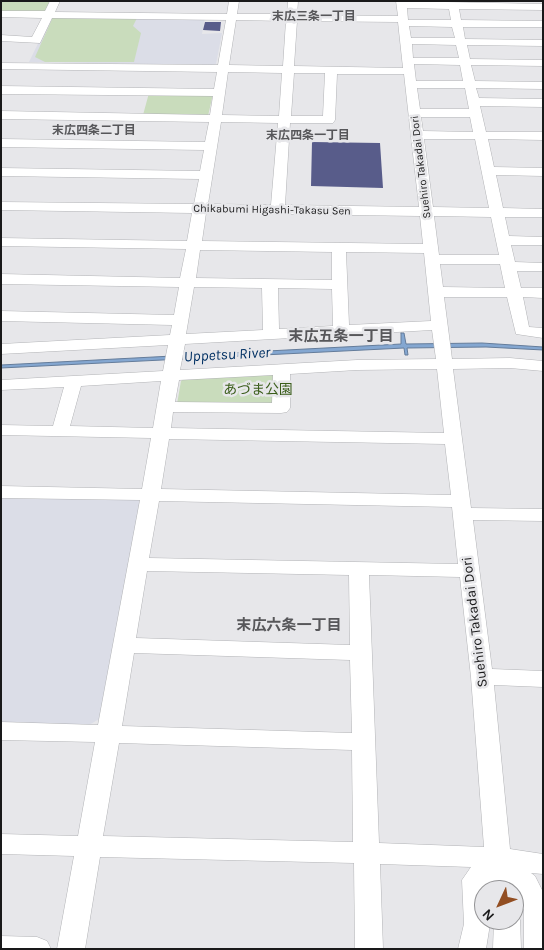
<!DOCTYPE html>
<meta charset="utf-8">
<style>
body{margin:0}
#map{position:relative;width:544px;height:950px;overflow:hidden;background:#e7e7ea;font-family:Karla,sans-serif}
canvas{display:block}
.frame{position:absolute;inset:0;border:2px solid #19191a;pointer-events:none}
.north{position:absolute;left:474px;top:880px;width:50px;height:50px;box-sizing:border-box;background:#e7e7ea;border:1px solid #959597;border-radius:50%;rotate:227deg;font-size:14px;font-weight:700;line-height:20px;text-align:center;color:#19191a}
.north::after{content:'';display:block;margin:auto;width:18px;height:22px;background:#924e22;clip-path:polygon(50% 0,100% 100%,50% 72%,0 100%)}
</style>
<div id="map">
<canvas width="544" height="950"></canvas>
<div class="frame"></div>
<div class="north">N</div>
</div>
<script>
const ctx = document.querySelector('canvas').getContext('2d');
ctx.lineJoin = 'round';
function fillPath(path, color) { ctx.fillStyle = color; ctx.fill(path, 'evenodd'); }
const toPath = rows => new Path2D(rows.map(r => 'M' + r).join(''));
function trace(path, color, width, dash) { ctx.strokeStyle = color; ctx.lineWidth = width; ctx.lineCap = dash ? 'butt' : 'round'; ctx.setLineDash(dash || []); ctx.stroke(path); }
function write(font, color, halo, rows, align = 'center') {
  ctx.font = font + ' Karla,"Noto Sans JP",sans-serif'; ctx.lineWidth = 5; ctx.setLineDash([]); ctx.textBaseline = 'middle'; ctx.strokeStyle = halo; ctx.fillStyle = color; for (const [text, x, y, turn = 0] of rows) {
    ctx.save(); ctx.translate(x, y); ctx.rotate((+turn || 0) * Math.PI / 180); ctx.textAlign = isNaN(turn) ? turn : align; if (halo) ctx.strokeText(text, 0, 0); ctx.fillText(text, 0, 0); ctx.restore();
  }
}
fillPath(toPath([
 [51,17,205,18,202,34,222,33,216,64,212,65,29,62],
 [1,496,136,498,140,501,99,719,89,725,1,722]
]), '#dbdde7');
fillPath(toPath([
 [1,1,52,1,46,13,1,12],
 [53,17,137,18,133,26,141,33,134,62,45,62,35,57],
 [149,93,213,94,208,116,143,115],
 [273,373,273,404,177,404,181,381,186,377]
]), '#c9dcbc');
const water = toPath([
 [401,333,404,333,406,344,482,343,543,347,543,350,486,347,407,348,408,355,405,355,404,348,1,368,1,365,401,344,401,333]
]);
fillPath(water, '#84a7d1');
trace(water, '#647c9a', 1);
fillPath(toPath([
 [205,22,221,22,220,31,203,30],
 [312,142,380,143,383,188,311,186]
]), '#585c8a');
const minor = toPath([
 [50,1,60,1,55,12,227,14,229,1,239,1,237,14,287,14,288,1,298,1,297,15,398,16,396,1,543,4,543,10,459,9,461,20,543,21,543,27,463,27,465,39,543,40,543,46,467,45,470,59,543,60,543,66,471,65,475,81,543,82,543,89,476,88,479,98,543,99,543,107,480,106,486,132,543,132,543,140,488,139,494,167,543,168,543,176,496,175,503,208,543,209,543,217,505,217,509,236,543,237,543,245,511,245,515,262,543,263,543,271,517,271,521,288,543,288,543,298,523,297,529,327,543,328,543,338,516,334,507,297,444,297,452,359,510,358,543,361,543,371,510,368,453,369,471,508,543,509,543,521,473,520,492,669,543,671,543,687,494,685,510,849,543,854,543,874,531,873,535,876,543,892,543,949,524,949,524,910,516,892,514,896,514,890,491,890,489,882,489,890,484,890,484,920,490,920,490,924,486,949,458,949,464,924,462,880,471,867,380,864,383,949,355,949,354,863,100,857,85,949,57,949,74,856,1,854,1,834,78,836,95,742,1,740,1,722,98,725,140,500,1,498,1,486,142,489,151,438,1,435,1,425,53,426,64,387,1,390,1,380,163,371,168,345,1,354,1,344,170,335,172,325,1,321,1,311,174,315,179,287,1,284,1,274,180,278,186,249,1,246,1,238,187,241,192,213,1,210,1,202,194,204,199,179,1,176,1,168,200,171,204,150,1,147,1,139,205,142,209,122,1,119,1,111,210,115,213,96,1,94,1,86,214,89,217,72,1,69,1,63,218,65,226,20,52,18,40,43,1,41,1,35,32,37,42,18,1,17,1,11,45,11,50,1],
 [407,8,449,9,451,20,408,20,407,8],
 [236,20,286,21,283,66,229,65,236,20],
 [297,21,398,22,403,68,294,66,297,21],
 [409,26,452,27,455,38,411,38,409,26],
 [412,44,456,45,459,58,413,58,412,44],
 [414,64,460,65,463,81,416,81,414,64],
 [228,72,282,73,279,116,222,115,228,72],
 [294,73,325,73,323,116,291,116,294,73],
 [337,74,404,74,419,207,285,205,290,123,333,123,335,120,337,74],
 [417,88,465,88,469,109,420,109,417,88],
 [421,117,470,117,473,132,423,131,421,117],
 [221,122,278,123,271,205,208,204,221,122],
 [424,139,475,139,489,208,433,207,424,139],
 [206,213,420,216,423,244,202,241,206,213],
 [434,216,491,217,499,255,439,255,434,216],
 [200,250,332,252,332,280,196,278,200,250],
 [346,252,424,253,431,321,349,325,346,252],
 [440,264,500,264,505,288,443,287,440,264],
 [194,287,262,288,263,330,186,334,194,287],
 [278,288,332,289,333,326,279,329,278,288],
 [432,330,436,359,357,360,180,370,185,344,432,330],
 [437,369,444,433,171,428,173,412,281,413,287,412,290,408,290,374,357,370,437,369],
 [273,375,272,403,175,402,179,380,273,375],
 [161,381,153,428,70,426,81,386,161,381],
 [169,439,445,444,451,495,161,489,169,439],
 [159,501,452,507,458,564,149,558,159,501],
 [147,571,349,575,350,645,136,638,147,571],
 [369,575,460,577,471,677,484,847,379,843,369,575],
 [134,653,350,660,352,733,122,726,134,653],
 [119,743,352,750,353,842,103,836,119,743],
 [514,911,516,912,520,920,521,949,493,949,494,920,514,920,514,911],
 [1,936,37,937,47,941,51,949,1,949,1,936]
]);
trace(minor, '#b2b3b6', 1);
fillPath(minor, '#fff');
write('11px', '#19191a', '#e7e7ea', [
 ["Suehiro Takadai Dori",421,167,-97],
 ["Chikabumi Higashi-Takasu Sen",272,210,1]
]);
write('bold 12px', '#57575a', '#e7e7ea', [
 ["末広三条一丁目",314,17],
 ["末広四条二丁目",94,131],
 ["末広四条一丁目",308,136]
]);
write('14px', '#3a5d1a', '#e7e7ea', [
 ["あづま公園",258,390]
]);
write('14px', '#19191a', '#e7e7ea', [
 ["Suehiro Takadai Dori",475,622,-97]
]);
write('bold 15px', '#57575a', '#e7e7ea', [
 ["末広五条一丁目",341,337],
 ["末広六条一丁目",289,626]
]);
write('italic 15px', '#003063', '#e7e7ea', [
 ["Uppetsu River",227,355,-3]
]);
</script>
